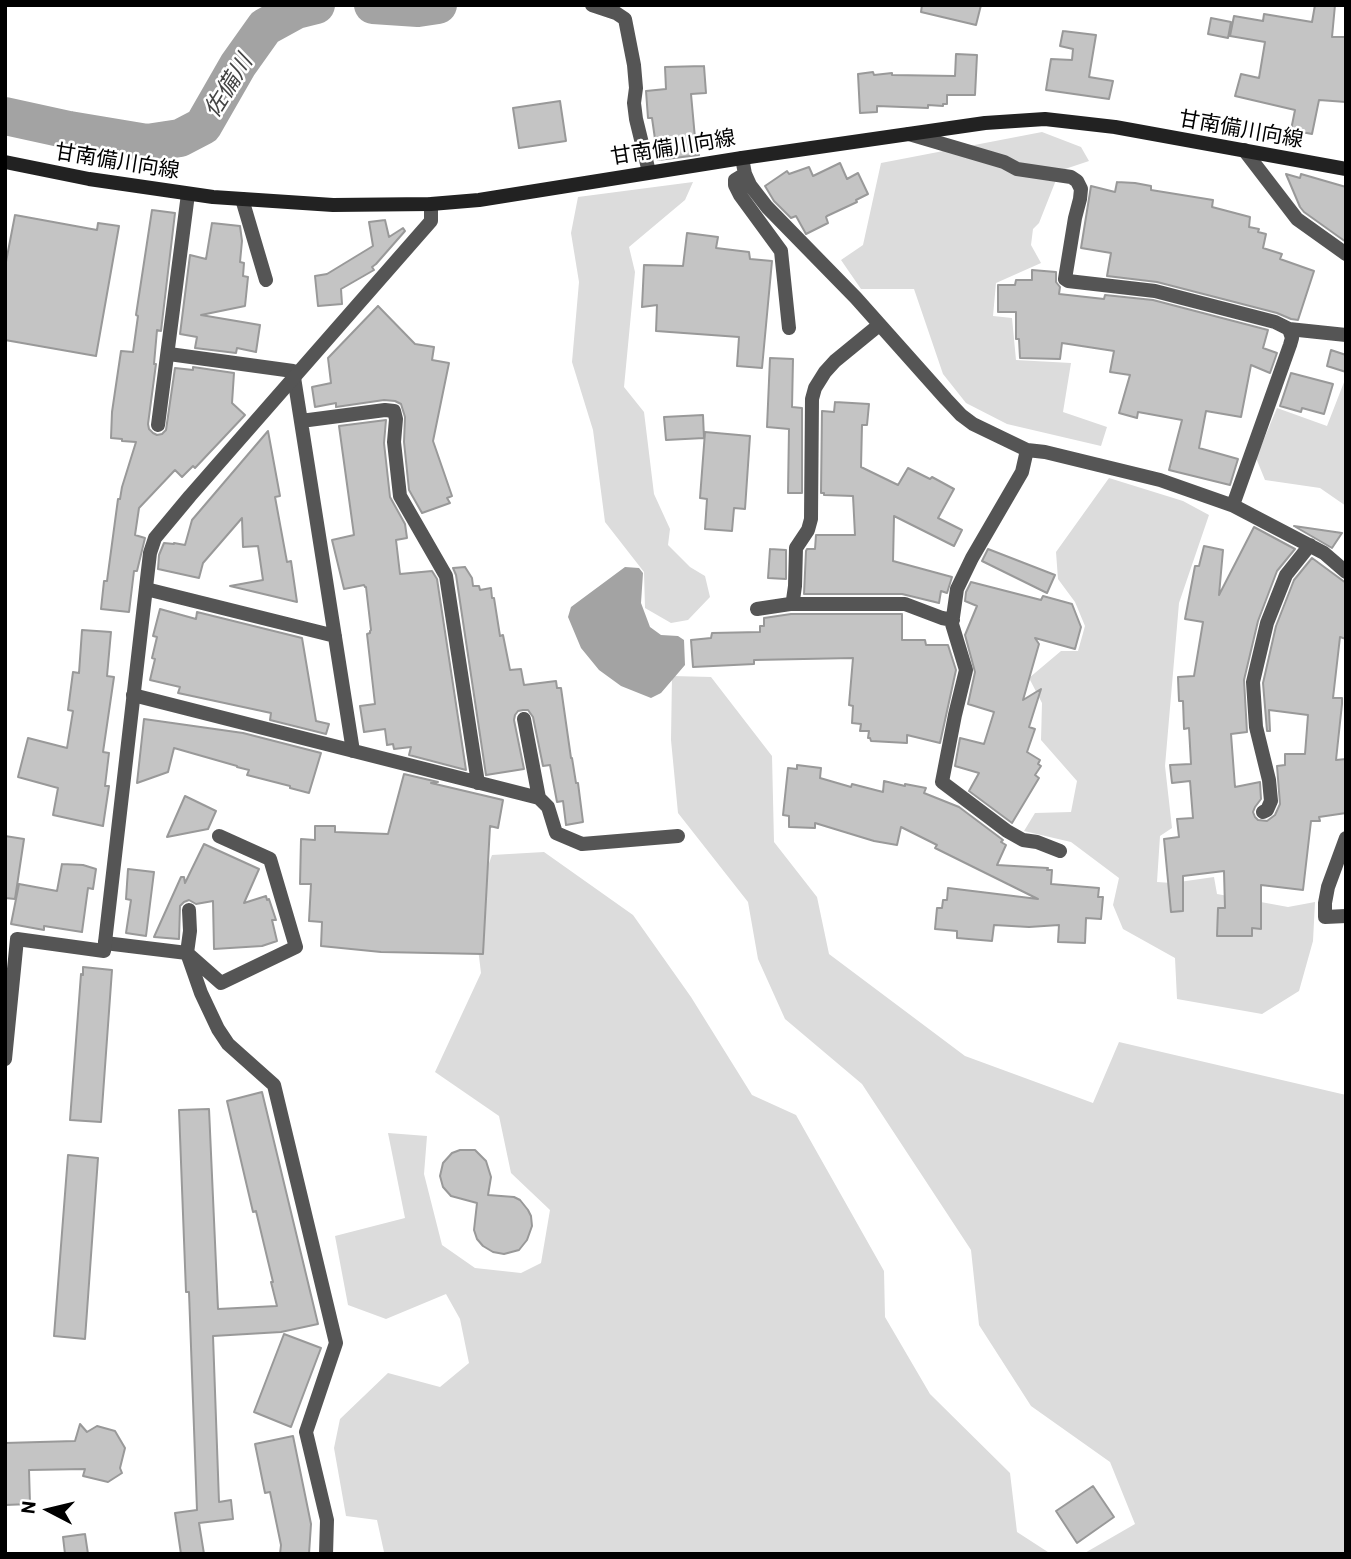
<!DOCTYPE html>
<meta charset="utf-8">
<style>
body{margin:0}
#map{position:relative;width:1351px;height:1559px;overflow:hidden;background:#fff;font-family:Barlow,sans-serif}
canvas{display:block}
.frame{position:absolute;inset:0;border:7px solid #000;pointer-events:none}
.north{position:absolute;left:14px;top:1475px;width:70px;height:70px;-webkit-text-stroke:5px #fff;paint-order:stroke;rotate:277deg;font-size:19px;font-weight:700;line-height:28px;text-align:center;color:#000}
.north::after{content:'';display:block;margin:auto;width:24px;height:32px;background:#000;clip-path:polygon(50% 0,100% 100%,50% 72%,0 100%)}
</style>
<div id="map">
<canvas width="1351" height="1559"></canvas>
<div class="frame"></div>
<div class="north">N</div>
</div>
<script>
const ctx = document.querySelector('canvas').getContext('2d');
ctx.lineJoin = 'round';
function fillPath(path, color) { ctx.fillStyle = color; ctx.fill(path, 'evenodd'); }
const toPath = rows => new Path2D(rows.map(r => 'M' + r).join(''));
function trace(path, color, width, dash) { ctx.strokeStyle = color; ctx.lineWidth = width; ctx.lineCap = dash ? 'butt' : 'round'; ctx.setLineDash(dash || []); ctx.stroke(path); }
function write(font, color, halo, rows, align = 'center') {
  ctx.font = font + ' Barlow,"Noto Sans JP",sans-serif'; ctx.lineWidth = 5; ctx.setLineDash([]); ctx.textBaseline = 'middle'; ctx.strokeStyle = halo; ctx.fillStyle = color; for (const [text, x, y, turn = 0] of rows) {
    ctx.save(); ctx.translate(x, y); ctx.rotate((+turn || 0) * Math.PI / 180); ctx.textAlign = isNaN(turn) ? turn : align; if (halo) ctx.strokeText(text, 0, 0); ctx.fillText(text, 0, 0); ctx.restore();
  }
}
fillPath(toPath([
 [1042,132,1081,147,1089,161,1062,170,1056,180,1039,223,1033,229,1031,245,1041,263,996,283,993,316,1012,318,1016,360,1071,363,1063,412,1107,427,1101,446,1007,424,966,403,943,374,914,289,861,289,841,260,863,245,881,163],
 [693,182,685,200,629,247,635,272,624,387,644,412,654,494,670,529,668,545,690,567,705,576,710,597,688,620,671,623,645,608,644,572,605,522,593,430,572,362,579,282,571,233,578,197],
 [1346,377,1346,506,1320,488,1265,480,1256,458,1277,408,1327,426],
 [1109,478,1183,501,1209,515,1179,603,1165,766,1172,828,1160,836,1157,882,1172,883,1214,877,1217,894,1288,907,1315,902,1313,941,1299,991,1262,1014,1177,999,1175,958,1123,929,1113,905,1119,878,1071,842,1024,831,1035,813,1071,812,1077,781,1041,740,1042,703,1029,678,1061,651,1078,651,1085,626,1075,602,1058,579,1056,552],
 [672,676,711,677,772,756,774,842,817,897,829,954,965,1056,1093,1103,1119,1042,1346,1095,1346,1554,1083,1554,1135,1524,1110,1462,1031,1406,979,1325,971,1250,862,1084,785,1019,758,959,748,902,678,813,671,740],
 [544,852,633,915,691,997,752,1095,796,1115,884,1271,885,1317,930,1394,1010,1473,1017,1532,1051,1554,390,1554,384,1552,377,1520,346,1516,334,1448,340,1419,388,1373,440,1387,469,1363,460,1319,446,1294,386,1319,348,1305,335,1236,405,1218,388,1133,427,1136,424,1174,442,1245,475,1268,521,1273,541,1263,550,1210,511,1173,499,1116,435,1072,481,973,473,907,492,855]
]), '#dcdcdc');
fillPath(toPath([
 [625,567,639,568,643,573,641,603,650,627,661,635,678,636,684,640,685,665,661,693,651,698,621,686,599,670,581,648,568,617,571,607]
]), '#a3a3a3');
trace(toPath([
 [373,5,418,8,438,5],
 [5,116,69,130,147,143,180,138,203,126,238,65,265,27,296,10,316,5]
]), '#a3a3a3', 38);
const building = toPath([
 [922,5,981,5,976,25,921,12,922,5],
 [1315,5,1335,5,1332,37,1346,37,1346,102,1319,100,1312,134,1291,130,1295,110,1235,96,1241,74,1259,78,1265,42,1230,36,1234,16,1263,21,1264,14,1312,22,1315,5],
 [1211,18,1231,22,1228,38,1208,34,1211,18],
 [1063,31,1096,35,1089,77,1113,81,1109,99,1046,90,1051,59,1072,60,1073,49,1060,46,1063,31],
 [956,54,977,55,975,95,947,95,947,104,943,104,943,106,928,105,928,108,877,106,877,112,860,113,858,74,873,72,874,75,892,73,892,75,955,76,956,54],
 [704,66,706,93,691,94,695,138,698,137,699,155,658,160,652,118,648,118,646,91,666,89,665,67,704,66],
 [560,101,566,141,519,148,513,108,560,101],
 [840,163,847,179,858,173,868,194,856,200,857,202,827,216,826,217,828,223,806,234,796,216,791,218,774,201,765,186,787,171,789,174,809,167,813,176,840,163],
 [1286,174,1300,178,1301,174,1346,187,1346,242,1304,212,1300,207,1286,174],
 [1117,182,1135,183,1151,186,1151,190,1213,200,1212,207,1250,217,1249,227,1259,229,1258,232,1266,234,1263,248,1282,254,1280,259,1314,271,1298,320,1291,319,1277,313,1157,282,1107,276,1111,253,1081,248,1091,186,1115,192,1117,182],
 [152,210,175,213,161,331,157,330,154,364,156,364,148,424,149,429,153,433,157,435,162,434,166,430,175,368,193,370,193,367,234,373,232,403,245,415,195,468,193,466,182,477,175,470,139,508,135,535,145,538,137,571,134,571,129,612,101,609,104,581,107,581,118,499,120,499,122,487,136,442,122,441,122,439,111,438,112,412,121,351,133,352,138,316,136,315,152,210],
 [15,215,97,230,98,223,119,226,96,356,5,340,5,267,15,215],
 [385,220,389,237,403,228,405,231,376,264,372,267,374,270,341,289,342,304,318,306,315,276,327,274,373,246,369,222,385,220],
 [212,223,240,226,242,241,240,262,244,263,243,276,248,277,245,306,201,315,260,325,256,352,237,348,236,353,195,348,197,337,180,334,190,255,206,259,212,223],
 [687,233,718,237,716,248,749,252,750,259,772,261,762,368,737,366,739,337,656,331,657,305,642,307,644,265,683,266,687,233],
 [1032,270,1056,272,1056,282,1060,287,1059,294,1104,299,1105,295,1153,300,1268,330,1263,348,1277,353,1270,373,1251,365,1241,417,1206,411,1199,448,1238,459,1230,485,1169,470,1182,420,1138,412,1137,418,1119,413,1130,375,1110,372,1114,351,1062,343,1060,359,1020,358,1019,339,1016,339,1016,312,998,312,998,285,1015,285,1016,280,1032,280,1032,270],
 [378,306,415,344,434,347,432,360,449,363,433,441,452,496,447,498,450,503,422,513,409,490,404,442,405,417,401,404,395,401,384,400,336,407,336,403,315,407,312,387,331,383,328,358,378,306],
 [1331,350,1346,355,1346,372,1327,366,1331,350],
 [770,358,793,359,792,407,802,408,802,493,788,493,789,429,767,427,770,358],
 [1291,373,1333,384,1324,414,1302,408,1301,412,1280,406,1291,373],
 [835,402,869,404,867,425,862,425,861,467,898,485,908,468,930,479,932,477,954,489,938,518,962,530,954,546,894,516,893,561,952,577,947,593,941,591,939,603,902,594,804,594,806,551,807,549,815,549,816,535,855,535,853,496,824,495,824,493,821,493,822,411,834,412,835,402],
 [703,415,704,438,666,440,664,417,703,415],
 [386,420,384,443,390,497,405,524,407,538,396,540,400,574,432,571,437,579,466,770,409,755,411,747,394,749,393,744,387,745,385,729,364,732,360,706,375,704,367,634,370,633,370,631,371,630,366,587,365,587,364,585,344,589,332,540,354,535,339,426,386,420],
 [268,431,280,496,275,497,287,562,291,561,297,602,230,586,263,580,258,546,243,547,242,518,203,563,199,578,158,569,159,555,164,543,174,544,174,543,185,545,192,520,268,431],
 [705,432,750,436,745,509,734,508,732,531,705,529,707,499,700,498,705,432],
 [1294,526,1342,533,1332,548,1294,526],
 [1254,527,1295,549,1277,571,1258,621,1244,680,1247,732,1231,734,1235,787,1260,782,1261,799,1255,807,1253,812,1255,817,1258,820,1267,821,1275,815,1280,804,1277,766,1285,765,1285,754,1305,754,1308,715,1269,710,1270,731,1267,731,1263,683,1276,626,1294,580,1312,558,1346,583,1346,639,1340,637,1333,698,1342,698,1342,704,1336,760,1346,759,1346,813,1319,817,1320,821,1311,821,1303,890,1261,885,1261,929,1252,928,1252,936,1217,936,1218,908,1225,908,1224,871,1183,876,1183,911,1171,912,1164,839,1179,837,1177,819,1193,818,1190,781,1172,783,1170,765,1191,764,1189,728,1184,729,1183,701,1179,701,1178,677,1194,676,1203,622,1185,619,1195,566,1199,566,1204,546,1223,550,1219,595,1254,527],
 [770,549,786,550,786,579,768,578,770,549],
 [988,549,1055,575,1047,593,982,561,988,549],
 [465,567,472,578,473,586,479,586,480,590,491,588,492,598,494,598,500,636,503,635,510,670,521,669,524,685,556,681,557,688,561,688,571,758,572,758,576,783,578,783,583,822,566,825,563,801,557,802,550,765,543,766,533,717,528,710,523,710,518,711,515,715,514,720,524,769,486,775,456,575,453,568,465,567],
 [971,582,1041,600,1043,596,1072,604,1081,627,1075,649,1035,638,1039,644,1023,700,1041,689,1029,727,1035,729,1027,752,1040,760,1038,764,1041,766,1035,775,1039,778,1012,823,969,791,979,773,955,766,960,738,984,744,994,712,968,704,975,672,965,635,977,606,965,601,966,592,971,582],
 [160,609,196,619,197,612,302,638,316,721,329,724,326,734,270,720,271,713,178,693,180,687,150,680,155,659,152,658,157,637,153,636,160,609],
 [791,614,902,614,902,640,925,640,926,645,948,645,956,670,940,743,907,735,907,743,871,741,870,738,868,738,869,731,860,731,861,724,852,723,853,706,849,705,853,658,754,660,754,664,693,667,691,640,711,638,712,633,760,632,760,626,764,626,764,618,791,614],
 [82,630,111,632,107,676,114,677,103,752,109,753,105,786,109,786,103,826,53,815,58,788,18,777,28,738,67,748,73,711,68,710,73,672,79,673,82,630],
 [144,719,243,733,321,753,309,793,290,788,290,786,247,775,249,770,237,767,237,766,174,748,168,772,137,783,144,719],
 [797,765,821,768,820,778,851,787,852,784,883,792,884,781,905,786,905,784,926,788,924,793,959,807,1003,840,1001,842,1006,845,997,865,1048,868,1047,870,1052,870,1051,884,1099,888,1098,897,1103,897,1101,919,1086,918,1085,943,1058,942,1059,925,1029,927,994,925,992,941,957,938,957,931,935,929,937,908,942,908,943,900,947,900,948,888,1038,899,935,848,937,845,901,827,897,845,874,841,815,823,815,828,789,827,789,816,783,815,788,768,797,769,797,765],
 [404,774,438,782,431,783,503,800,498,828,490,826,483,954,381,952,321,946,322,922,309,921,311,884,300,884,301,839,315,840,315,826,335,826,335,832,388,834,404,774],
 [185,796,216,811,208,829,167,837,185,796],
 [5,836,24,839,15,899,5,898,5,836],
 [204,844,259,869,244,903,266,896,267,900,269,899,276,920,272,920,277,941,262,946,214,949,213,901,196,904,189,900,184,902,180,906,179,939,154,937,181,877,184,877,185,883,204,844],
 [62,864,83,865,96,869,93,889,88,888,82,932,44,926,44,930,11,924,19,884,57,891,62,864],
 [128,869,154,872,146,936,126,933,131,900,126,899,128,869],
 [83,967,112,970,101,1122,70,1120,81,974,83,975,83,967],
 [262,1092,318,1324,281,1332,213,1336,219,1502,231,1500,233,1519,199,1523,204,1554,181,1554,175,1513,197,1510,189,1292,186,1292,179,1110,209,1109,218,1309,277,1306,271,1282,273,1282,256,1211,253,1212,227,1101,262,1092],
 [460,1150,475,1150,486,1161,491,1177,488,1195,514,1197,520,1200,528,1210,531,1216,532,1226,527,1240,519,1250,504,1254,493,1252,483,1246,477,1239,474,1230,477,1203,451,1196,443,1187,440,1176,443,1163,452,1153,460,1150],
 [68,1155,98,1158,85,1339,54,1336,68,1155],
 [284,1334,321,1348,291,1427,254,1412,284,1334],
 [80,1424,87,1432,97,1426,115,1431,125,1448,120,1468,122,1473,108,1482,83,1476,85,1469,29,1470,30,1504,5,1505,5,1443,75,1441,80,1424],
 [293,1436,311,1524,309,1554,280,1554,281,1545,270,1492,265,1493,255,1444,293,1436],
 [1093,1486,1114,1517,1077,1543,1056,1511,1093,1486],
 [85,1534,88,1554,65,1554,63,1537,85,1534]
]);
fillPath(building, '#c4c4c4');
trace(building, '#999', 2);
trace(toPath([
 [592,5,616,13,625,19,634,65,636,88,634,103,636,119,649,172],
 [909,134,1004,162,1017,169,1071,177,1077,181,1081,189,1080,199,1075,218,1065,279,1068,281,1155,291,1275,322,1289,329,1346,335],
 [1244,150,1297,219,1346,254],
 [742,158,745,174,750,185,767,207,856,298,946,399,961,415,973,424,1027,450,1045,452,1160,480,1234,506,1324,553,1346,572],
 [745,174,735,180,735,185,740,195,781,251,789,328],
 [242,199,266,280],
 [169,354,293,371,353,751],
 [301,421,385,410,394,411,396,419,394,442,400,496,446,576,478,783],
 [158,425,188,194],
 [1027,450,1022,472,972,558,957,589,952,624,966,670,955,715,942,782,1007,831,1023,840,1037,842,1060,851],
 [1233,505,1290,345,1292,338,1289,329],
 [146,589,335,636],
 [790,604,793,600,795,586,796,548,808,530,811,519,812,399,815,388,825,372,835,361,879,325],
 [757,609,790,604,905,604,942,618,953,620],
 [133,695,539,798,548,807,556,833,582,844,678,836],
 [524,719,539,798],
 [1263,812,1267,810,1271,801,1269,780,1256,727,1253,682,1267,623,1286,575,1310,545],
 [1346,838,1328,887,1325,903,1325,917,1346,916],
 [189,910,190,931,187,953,201,993,218,1029,228,1044,274,1085,336,1343,306,1432,327,1520,326,1554],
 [105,943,187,953,221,983,296,947,270,859,219,836]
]), '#555', 14);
trace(toPath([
 [5,1059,17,939,104,951,150,553,155,538,190,496,431,221,431,204]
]), '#555', 14);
trace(toPath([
 [5,162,89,179,213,197,333,205,431,204,479,200,742,158,985,123,1045,119,1115,127,1346,169]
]), '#222', 14);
write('21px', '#000', '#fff', [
 ["甘南備川向線",1241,129,10],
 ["甘南備川向線",673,147,-9],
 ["甘南備川向線",117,161,9]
]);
write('italic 23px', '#444', '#fff', [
 ["佐備川",228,86,-58]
]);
</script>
